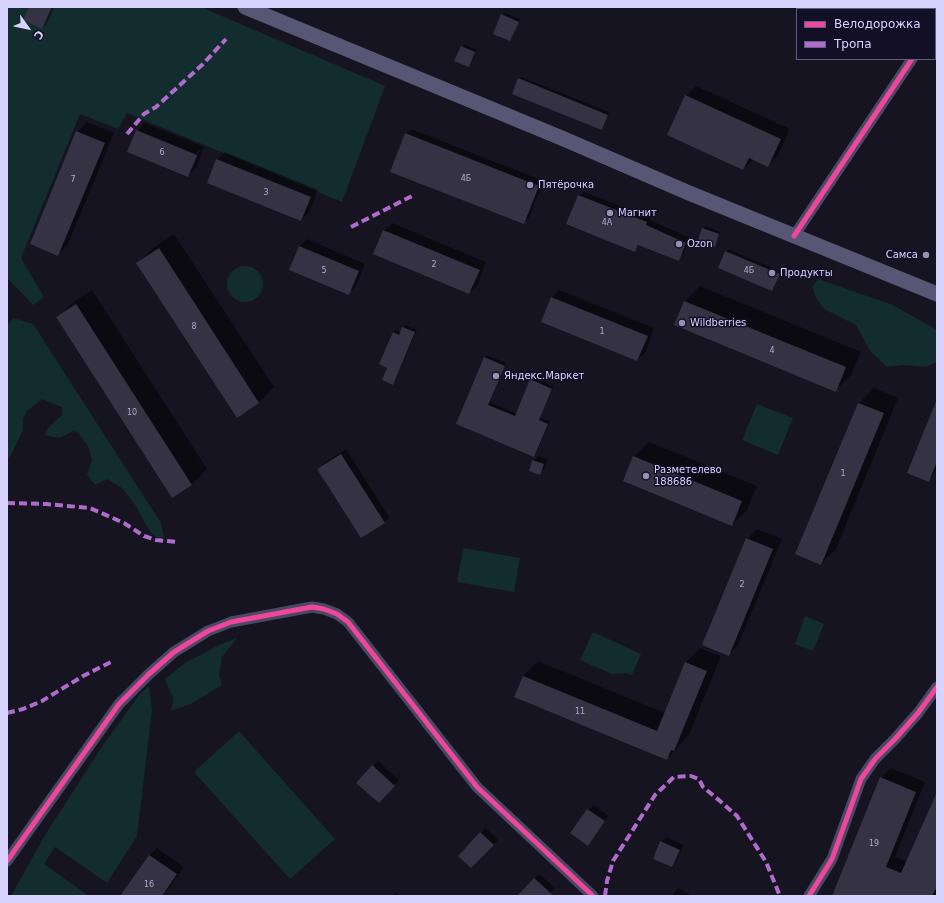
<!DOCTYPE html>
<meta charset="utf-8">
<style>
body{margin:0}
#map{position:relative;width:944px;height:903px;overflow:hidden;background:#161421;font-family:"DejaVu Sans",sans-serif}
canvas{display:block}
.frame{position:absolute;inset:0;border:8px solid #d9d4ff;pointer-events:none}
.legend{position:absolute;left:796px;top:8px;width:140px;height:52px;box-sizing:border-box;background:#130f26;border:1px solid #625e7d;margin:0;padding:5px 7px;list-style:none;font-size:12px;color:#d9d4ff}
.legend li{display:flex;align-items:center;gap:8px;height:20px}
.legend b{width:20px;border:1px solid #625e7d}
.north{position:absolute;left:8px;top:8px;width:40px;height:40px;-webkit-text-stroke:3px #130f26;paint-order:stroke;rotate:123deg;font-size:11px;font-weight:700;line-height:16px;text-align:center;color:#d9d4ff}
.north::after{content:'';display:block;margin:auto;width:14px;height:18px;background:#d9d4ff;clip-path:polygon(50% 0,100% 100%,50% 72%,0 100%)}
</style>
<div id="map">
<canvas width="944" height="903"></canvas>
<div class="frame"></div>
<ul class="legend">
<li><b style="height:5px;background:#ed469a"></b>Велодорожка</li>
<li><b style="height:5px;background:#b06ccc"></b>Тропа</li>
</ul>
<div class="north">С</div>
</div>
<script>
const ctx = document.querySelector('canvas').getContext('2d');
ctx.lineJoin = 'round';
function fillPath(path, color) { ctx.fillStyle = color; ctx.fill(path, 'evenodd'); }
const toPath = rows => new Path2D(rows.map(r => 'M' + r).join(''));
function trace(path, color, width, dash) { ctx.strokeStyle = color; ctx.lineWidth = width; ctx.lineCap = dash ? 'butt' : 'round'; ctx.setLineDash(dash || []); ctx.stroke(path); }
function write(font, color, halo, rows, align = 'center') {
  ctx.font = font + ' "DejaVu Sans",sans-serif'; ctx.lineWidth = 3; ctx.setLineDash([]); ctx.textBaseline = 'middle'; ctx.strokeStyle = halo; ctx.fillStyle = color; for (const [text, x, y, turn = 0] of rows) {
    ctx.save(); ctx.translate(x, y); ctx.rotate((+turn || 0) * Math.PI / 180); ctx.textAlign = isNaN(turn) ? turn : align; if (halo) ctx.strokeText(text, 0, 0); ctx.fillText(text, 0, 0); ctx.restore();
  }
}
fillPath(toPath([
 [7,7,201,7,385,86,342,202,127,113,118,129,80,114,21,258,44,297,33,305,7,278],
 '227 284a18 18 0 1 1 36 0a18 18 0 1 1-36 0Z',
 [818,279,893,305,937,330,937,362,926,367,902,365,887,367,870,351,856,325,824,309,816,298,812,287],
 [13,318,33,324,161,523,164,538,156,537,149,530,136,506,122,488,107,479,95,485,87,475,92,460,88,446,78,433,74,431,59,438,45,435,48,428,62,415,62,407,42,399,27,411,23,419,23,430,11,455,7,459,7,326],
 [757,404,793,418,778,455,742,440],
 [463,548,520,558,514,592,457,582],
 [805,616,824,624,813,651,795,644],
 [593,632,641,654,632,675,626,673,612,674,580,660],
 [237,638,222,657,219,675,222,685,191,704,171,711,173,698,165,679,185,663,219,645],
 [149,686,152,710,137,836,107,883,55,847,44,864,89,896,11,896,45,835,101,748,140,694],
 [239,731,335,839,290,879,194,772]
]), '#132c2d');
fillPath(toPath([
 [30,7,54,7,47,23,42,28],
 [504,13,520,19,510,40,502,15],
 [464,44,477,50,469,66,456,61],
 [521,77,609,112,604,127,601,129,519,79],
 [696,86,790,129,778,155,768,165,754,159,743,169,686,96],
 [87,122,114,133,68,244,58,254,77,132],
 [145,123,204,147,196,168,188,175,137,131],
 [198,150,200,150,193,168,191,168],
 [411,129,544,181,529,218,524,223,406,134],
 [225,152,318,190,309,212,301,220,217,160],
 [584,192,651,218,650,220,690,238,683,255,678,259,640,245,635,251,579,196],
 [392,223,486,262,477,286,469,293,384,231],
 [705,226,721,232,714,246,699,239],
 [174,234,274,387,259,402,138,263,153,248],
 [307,239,365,264,356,286,348,294,299,247],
 [728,249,781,272,774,288,772,290,719,267],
 [700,286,861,352,851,375,836,390,675,324,685,301],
 [92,290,207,469,192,484,172,497,57,318,72,303],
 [559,290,654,328,645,353,637,360,542,322,552,297],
 [405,325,417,330,395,381,393,383,393,332,396,330,401,333],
 [487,355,506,363,490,402,517,414,531,380,533,378,554,386,540,418,550,421,536,453,534,456,457,423,485,357],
 [874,388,898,398,836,549,821,564,797,554,859,403],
 [937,403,937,470,928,480],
 [649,442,757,486,747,510,732,525,634,457],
 [346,449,389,517,384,522,361,537,318,469,323,464],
 [538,456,548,459,544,469,539,473,533,461],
 [757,529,782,539,738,645,728,655,747,539],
 [700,648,721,656,689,735,667,759,523,676,538,661,665,713,685,663],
 [378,761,399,780,383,797,358,783],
 [891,768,925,782,895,857,907,862,937,798,937,896,833,896,881,778],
 [593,805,609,816,592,840,572,833],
 [486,828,498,840,471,867,459,855],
 [666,837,684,845,676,861,672,866,661,842],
 [157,848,184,867,163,896,121,896,150,855],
 [539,874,555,888,548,896,519,896],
 [678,888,693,896,671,896],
 [396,892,400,896,393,896]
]), '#0007');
fillPath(toPath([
 [29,7,52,7,42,29,23,20],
 [501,14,519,22,510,41,493,34],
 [461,46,475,52,469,67,454,61],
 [518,78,608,115,602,130,512,94],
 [685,95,781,139,768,167,749,158,743,170,667,135],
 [136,130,197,155,188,177,127,152],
 [76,131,105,143,58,256,30,244],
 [405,133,539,186,524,224,390,172],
 [216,159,311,197,301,221,207,183],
 [578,195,647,222,646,225,686,243,679,261,638,245,635,252,566,224],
 [702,228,719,234,715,247,698,240],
 [383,230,480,270,469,294,373,254],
 [299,246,359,271,349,295,289,270],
 [159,248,259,403,237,418,136,263],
 [725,251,780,274,772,291,718,268],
 [551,297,648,336,637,361,541,322],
 [684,301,846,367,836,392,674,325],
 [76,304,192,485,172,498,56,317],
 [402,327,415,332,393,385,382,380,387,368,379,364,393,332,399,335],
 [484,357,505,366,488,405,515,416,530,379,552,389,539,420,548,424,534,457,456,424],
 [937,399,937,461,929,482,907,473],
 [858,403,884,413,821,565,795,554],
 [341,454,385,523,361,538,317,469],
 [633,456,742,501,732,526,623,481],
 [532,460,544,464,540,475,529,471],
 [746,538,773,549,729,656,702,645],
 [685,662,707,671,674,751,671,750,667,760,514,697,523,676,657,731],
 [372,765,395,786,379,803,356,783],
 [880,777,916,792,886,867,901,873,937,792,937,886,932,896,832,896],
 [587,809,605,821,588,846,570,833],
 [480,832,494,845,471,868,458,856],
 [660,841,680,850,672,867,653,859],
 [149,855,177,874,162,896,120,896],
 [534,878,554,896,517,896]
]), '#343243');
trace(toPath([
 [935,24,937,21],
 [794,236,912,59],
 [7,861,119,704,149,674,174,652,208,631,231,622,312,607,324,609,337,614,348,622,477,787,593,896],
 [809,896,832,859,861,779,875,759,895,739,918,713,937,687]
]), '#4a4962', 11);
trace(toPath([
 [245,7,564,139,689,193,937,294]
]), '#575674', 15);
trace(toPath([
 [127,134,144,114,156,107,180,85,203,64,226,39],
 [351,227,412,196],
 [7,503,46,504,90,508,124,523,144,536,156,540,177,542],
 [7,713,23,709,42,701,83,676,111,662],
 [605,896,607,881,613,861,655,795,674,777,691,776,699,779,703,787,720,801,737,816,766,862,780,896]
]), '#b06ccc', 4, [8, 4]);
trace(toPath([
 [794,236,912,59],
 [7,861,119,704,149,674,174,652,208,631,231,622,312,607,324,609,337,614,348,622,477,787,593,896],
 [809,896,832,859,861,779,875,759,895,739,918,713,937,687]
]), '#ed469a', 5);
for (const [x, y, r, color] of [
 [530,185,4,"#9591b1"],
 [610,213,4,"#9591b1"],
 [679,244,4,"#9591b1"],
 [926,255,4,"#9591b1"],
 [772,273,4,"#9591b1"],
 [682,323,4,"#9591b1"],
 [496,376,4,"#9591b1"],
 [646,476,4,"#9591b1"]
]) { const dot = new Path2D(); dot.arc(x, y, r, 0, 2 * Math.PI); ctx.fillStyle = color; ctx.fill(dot); trace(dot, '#130f26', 1.5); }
write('8px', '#b0acd0', null, [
 ["6",162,153],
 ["4Б",466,179],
 ["7",73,180],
 ["3",266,193],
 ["4А",607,223],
 ["2",434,265],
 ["5",324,271],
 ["4Б",749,271],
 ["8",194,327],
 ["1",602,332],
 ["4",772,351],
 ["10",132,413],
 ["1",843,474],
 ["2",742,585],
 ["11",580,712],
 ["19",874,844],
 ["16",149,885]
]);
write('10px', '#d9d4ff', '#130f26', [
 ["Пятёрочка",538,185],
 ["Магнит",618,213],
 ["Ozon",687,244],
 ["Самса",918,255,"right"],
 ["Продукты",780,273],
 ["Wildberries",690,323],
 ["Яндекс.Маркет",504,376],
 ["Разметелево",654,470],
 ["188686",654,482]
], 'left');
</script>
